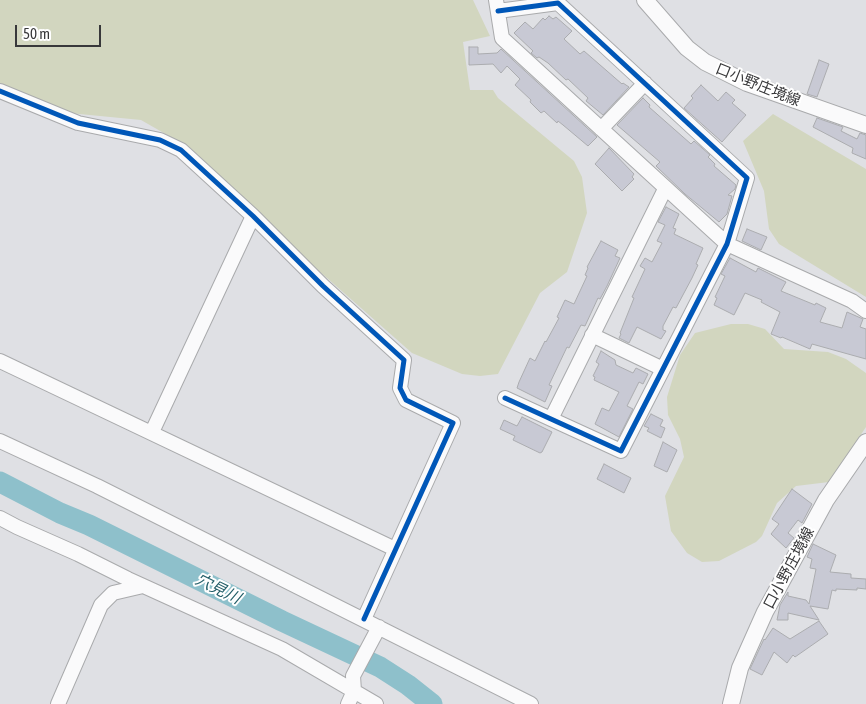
<!DOCTYPE html>
<meta charset="utf-8">
<style>
body{margin:0}
#map{position:relative;width:866px;height:704px;overflow:hidden;background:#dfe0e4;font-family:"Asap Condensed",sans-serif}
canvas{display:block}
.scale{position:absolute;left:15px;top:25px;width:86px;height:22px;box-sizing:border-box;border:2px solid #38383a;border-top:0;padding-left:6px;font-size:15px;line-height:18px;white-space:nowrap;color:#38383a;-webkit-text-stroke:4px #fff;paint-order:stroke}
</style>
<div id="map">
<canvas width="866" height="704"></canvas>
<div class="scale">50 m</div>
</div>
<script>
const ctx = document.querySelector('canvas').getContext('2d');
ctx.lineJoin = 'round';
function fillPath(path, color) { ctx.fillStyle = color; ctx.fill(path, 'evenodd'); }
const toPath = rows => new Path2D(rows.map(r => 'M' + r).join(''));
function trace(path, color, width, dash) { ctx.strokeStyle = color; ctx.lineWidth = width; ctx.lineCap = dash ? 'butt' : 'round'; ctx.setLineDash(dash || []); ctx.stroke(path); }
function write(font, color, halo, rows, align = 'center') {
  ctx.font = font + ' "Asap Condensed","Noto Sans JP",sans-serif'; ctx.lineWidth = 4; ctx.setLineDash([]); ctx.textBaseline = 'middle'; ctx.strokeStyle = halo; ctx.fillStyle = color; for (const [text, x, y, turn = 0] of rows) {
    ctx.save(); ctx.translate(x, y); ctx.rotate((+turn || 0) * Math.PI / 180); ctx.textAlign = isNaN(turn) ? turn : align; if (halo) ctx.strokeText(text, 0, 0); ctx.fillText(text, 0, 0); ctx.restore();
  }
}
fillPath(toPath([
 [0,0,473,0,490,36,463,42,470,90,493,90,498,98,574,161,582,177,587,213,567,272,540,293,498,374,480,376,462,374,412,353,293,248,190,148,141,120,69,113,0,84],
 [773,114,866,169,866,297,779,244,769,229,764,191,743,141],
 [731,324,748,324,765,329,784,349,828,352,846,359,866,373,866,427,829,482,796,486,777,503,762,536,756,542,719,561,702,562,687,553,671,531,665,496,684,457,680,439,668,415,667,397,680,355,695,333]
]), '#d2d6bf');
trace(toPath([
 [0,482,60,513,89,525,282,621,380,667,408,685,432,704]
]), '#8ec0cb', 21);
const building = toPath([
 [549,16,553,19,556,17,572,31,564,39,580,54,584,51,622,84,623,83,629,87,603,115,586,101,588,98,568,79,566,80,548,63,539,57,537,58,531,53,533,51,514,33,525,22,533,29,543,18,545,20,549,16],
 [469,47,478,47,478,54,497,53,501,49,597,137,588,146,563,125,558,121,557,123,544,111,541,113,530,102,531,100,515,85,520,79,507,66,501,73,493,64,469,65,469,47],
 [819,60,829,64,817,97,807,94,819,60],
 [701,85,718,101,726,92,735,100,732,103,746,115,722,142,684,108,693,98,691,96,701,85],
 [643,98,650,105,649,107,691,144,694,141,710,155,708,157,715,164,714,166,736,185,735,189,728,195,732,196,727,214,719,222,685,194,656,166,660,162,617,125,643,98],
 [817,118,843,127,841,131,857,139,860,133,866,135,866,159,852,153,853,148,813,127,817,118],
 [609,148,634,174,632,177,634,179,622,191,595,164,609,148],
 [666,207,679,214,673,228,676,229,674,234,703,248,696,264,698,265,692,278,676,308,673,307,663,326,663,330,666,331,661,339,637,327,629,343,619,338,621,334,620,333,634,298,632,297,645,269,640,266,645,258,652,262,662,243,657,241,665,225,658,222,666,207],
 [747,229,767,237,761,250,742,241,747,229],
 [601,241,618,250,615,256,620,258,607,286,600,299,598,298,585,326,581,325,569,348,567,347,549,385,552,386,545,402,517,388,519,382,530,358,535,361,545,341,546,342,559,318,557,317,565,300,574,304,587,276,585,275,588,268,587,267,601,241],
 [730,258,756,272,758,268,786,282,781,291,815,305,816,303,826,308,820,322,842,328,847,312,863,319,860,327,866,329,866,359,812,344,810,349,782,337,781,338,771,334,780,312,761,302,762,300,745,293,734,315,714,305,717,298,715,297,725,276,721,274,730,258],
 [601,351,615,360,616,365,633,373,636,368,648,374,643,384,639,382,627,406,633,409,619,437,595,424,602,408,609,411,619,392,594,380,595,377,593,376,599,364,596,362,601,351],
 [651,414,663,420,660,426,665,428,661,438,647,431,649,428,644,426,651,414],
 [522,417,552,432,542,452,540,453,513,440,515,436,500,429,504,420,517,426,522,417],
 [663,442,677,450,667,472,654,466,663,442],
 [604,464,631,478,624,493,597,479,604,464],
 [792,489,812,504,802,523,798,520,788,533,794,538,786,548,771,534,779,524,772,519,792,489],
 [813,544,836,555,830,572,851,574,851,578,866,579,866,589,857,588,857,590,836,589,836,591,832,590,828,609,810,606,819,620,788,613,788,620,777,620,780,605,788,592,788,596,806,600,809,604,816,569,810,568,812,559,807,557,813,544],
 [819,621,828,634,795,657,793,655,787,663,774,652,762,675,750,669,764,639,765,640,773,628,790,639,819,621]
]);
fillPath(building, '#c8c9d4');
trace(building, '#abacaf', 1);
const minor = toPath([
 [496,0,502,38,727,244,852,301,866,311],
 [498,11,558,3,747,178,727,244,621,451,505,398],
 [0,91,78,123,160,140,181,150,253,216,323,286,404,360,400,388,406,400,453,423,364,619],
 [601,129,645,83],
 [592,335,663,369],
 [0,361,395,549],
 [551,419,665,189],
 [152,432,253,216],
 [0,441,97,486,531,704],
 [0,518,17,527,78,554,128,579,282,649,376,704],
 [58,704,101,605,113,593,143,586],
 [348,704,354,691,353,676,379,627]
]);
const major = toPath([
 [645,0,687,48,705,62,747,83,866,125],
 [731,704,740,668,765,612,826,500,866,442]
]);
trace(minor, '#a9aaac', 16);
trace(major, '#a9aaac', 18);
trace(minor, '#fafafb', 14);
trace(major, '#fafafb', 16);
trace(toPath([
 [498,11,558,3,747,178,727,244,621,451,505,398],
 [0,91,78,123,160,140,181,150,253,216,323,286,404,360,400,388,406,400,453,423,364,619]
]), '#0057b8', 5);
write('15px', '#38383a', '#fff', [
 ["口小野庄境線",758,85,22],
 ["口小野庄境線",789,568,-62]
]);
write('italic 16px', '#245f69', '#fff', [
 ["穴見川",218,589,26]
]);
</script>
